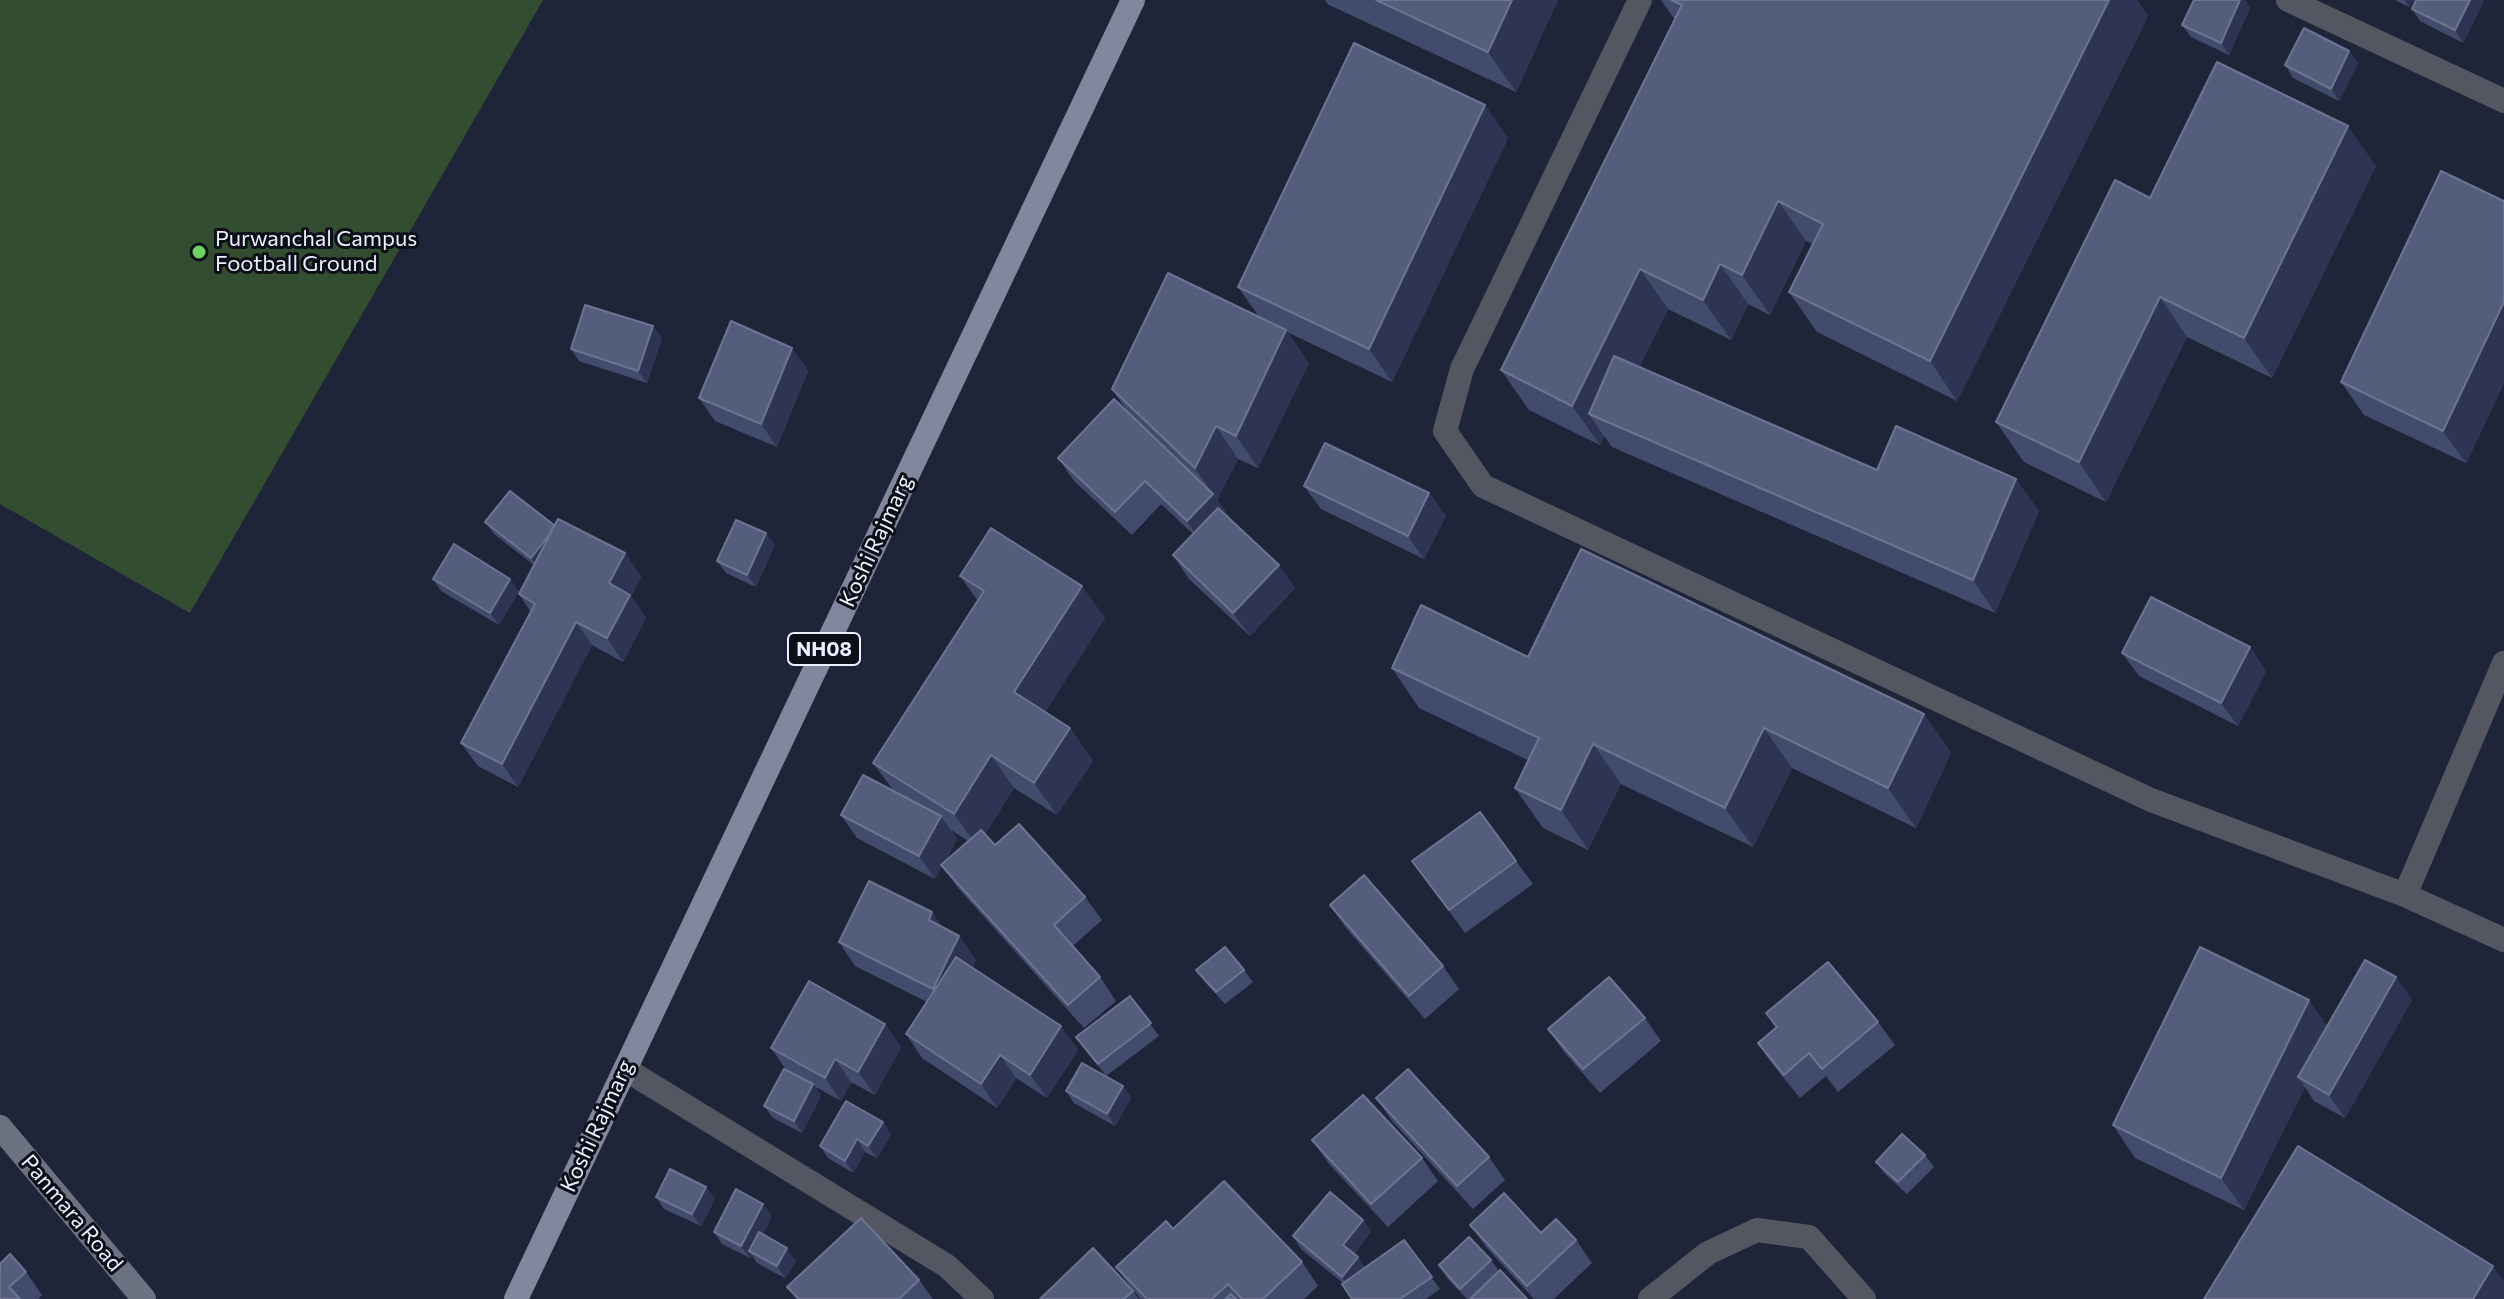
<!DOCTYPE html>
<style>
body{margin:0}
canvas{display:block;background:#1f2539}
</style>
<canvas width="2504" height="1299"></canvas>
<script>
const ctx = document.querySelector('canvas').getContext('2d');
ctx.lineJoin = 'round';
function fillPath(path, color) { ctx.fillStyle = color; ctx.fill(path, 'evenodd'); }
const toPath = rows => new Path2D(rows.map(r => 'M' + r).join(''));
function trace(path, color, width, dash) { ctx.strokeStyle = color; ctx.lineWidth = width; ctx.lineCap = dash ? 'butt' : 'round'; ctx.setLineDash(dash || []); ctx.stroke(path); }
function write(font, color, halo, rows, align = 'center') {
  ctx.font = font + ' Commissioner,sans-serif'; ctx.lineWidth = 6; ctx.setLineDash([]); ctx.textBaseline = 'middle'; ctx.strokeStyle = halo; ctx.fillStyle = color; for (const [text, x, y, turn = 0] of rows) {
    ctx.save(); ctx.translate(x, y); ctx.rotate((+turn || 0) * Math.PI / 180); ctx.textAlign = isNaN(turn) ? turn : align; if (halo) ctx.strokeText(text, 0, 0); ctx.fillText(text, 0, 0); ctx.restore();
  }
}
fillPath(toPath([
 [0,0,543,0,190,613,0,504]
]), '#334d30');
trace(toPath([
 [1640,0,1462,369,1445,431,1483,486,2151,800,2405,895,2504,940],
 [2288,0,2504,101],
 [2405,895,2504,663]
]), '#545762', 24);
trace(toPath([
 [625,1069,947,1266,982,1299],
 [1650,1299,1708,1253,1757,1230,1809,1237,1864,1299]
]), '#545762', 24);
trace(toPath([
 [0,1127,144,1299]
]), '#6d7283', 24);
trace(toPath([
 [516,1299,1133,0]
]), '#81879d', 24);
fillPath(toPath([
 [1325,0,1558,0,1516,92,1327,4],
 [1661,0,2137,0,2148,16,1957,401,1817,332,1789,292,1813,244,1806,241,1770,315,1748,304,1731,340,1668,309,1639,367,1877,470,2039,511,1995,613,1612,447,1604,436,1600,445,1529,410,1501,370,1675,20],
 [2194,0,2245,0,2250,8,2229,55,2191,37,2182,25],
 [2395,0,2413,0,2409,7],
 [2416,0,2484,0,2463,43,2420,21,2412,9],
 [2349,51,2358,63,2339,101,2293,78,2285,65],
 [1508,138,1392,382,1287,332,1309,363,1258,468,1238,459,1217,500,1216,498,1229,517,1295,588,1250,636,1189,579,1173,555,1193,534,1161,504,1132,535,1074,481,1058,458,1129,414,1112,389,1260,318,1238,287],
 [2376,166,2272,378,2187,337,2106,502,2024,462,1996,422,2150,198],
 [2504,201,2504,383,2466,463,2364,415,2341,382],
 [662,338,647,383,579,361,571,349],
 [792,348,808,371,777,447,715,421,699,398],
 [1304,486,1429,493,1446,516,1424,559,1321,509],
 [485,522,554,525,625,553,641,577,631,596,646,618,623,662,592,645,518,787,478,766,461,743,531,612,519,594,534,565,494,534],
 [775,545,756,587,726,573,717,561],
 [960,576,1105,618,1045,712,1070,728,1093,761,1057,815,1014,788,985,834,995,845,1085,897,1102,920,1073,946,1100,977,1116,1001,1084,1028,958,888,942,866,935,879,857,838,841,815,893,790,873,763,978,601],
 [951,830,968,841,945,862,957,839],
 [433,579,519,591,499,625,441,591],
 [2250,647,2266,671,2238,726,2139,676,2122,653],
 [1528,657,1924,714,1951,753,1916,828,1792,768,1753,847,1621,784,1588,850,1543,828,1515,788,1528,760,1419,708,1392,668],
 [1412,861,1516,861,1533,884,1465,933],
 [1330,905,1443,966,1459,989,1425,1019,1346,928],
 [944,928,959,936,976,960,972,968,1061,1026,1078,1050,1047,1098,1016,1078,997,1108,922,1058,906,1034,927,1002,855,966,839,942],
 [1196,970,1244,970,1253,982,1225,1004,1205,982],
 [1130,996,1159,1036,1106,1076,1076,1037],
 [2412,1000,2345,1118,2314,1101,2305,1087,2244,1210,2135,1158,2113,1125,2327,1026],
 [1766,1013,1878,1022,1895,1045,1838,1092,1826,1076,1800,1098,1774,1066,1758,1043,1776,1028],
 [1645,1018,1661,1041,1600,1093,1564,1052,1548,1029],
 [885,1024,901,1047,875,1095,851,1082,841,1101,814,1086,821,1096,802,1133,773,1118,764,1106,787,1071,771,1048],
 [1123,1086,1131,1098,1115,1126,1074,1103,1066,1091],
 [1376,1098,1489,1157,1505,1180,1473,1209,1392,1121],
 [883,1122,891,1135,877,1158,865,1152,853,1173,828,1158,820,1146],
 [1312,1140,1422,1158,1438,1181,1388,1227,1329,1164],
 [1925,1155,1934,1167,1907,1194,1885,1174,1876,1162],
 [656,1197,715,1199,701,1226,664,1209],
 [772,1216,763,1234,796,1261,785,1278,757,1263,752,1255,750,1258,722,1244,714,1232],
 [1363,1220,1371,1232,1354,1254,1358,1257,1365,1268,1404,1240,1440,1289,1426,1299,1352,1299,1343,1283,1301,1249,1293,1236],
 [1470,1225,1541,1233,1576,1240,1592,1263,1554,1299,1534,1299,1487,1248],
 [1173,1229,1302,1262,1318,1286,1304,1299,1141,1299,1133,1290,1116,1267],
 [1491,1260,1499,1271,1527,1299,1467,1299,1447,1278,1439,1265],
 [0,1264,26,1272,42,1295,38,1299,0,1299],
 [919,1280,933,1299,796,1299,787,1287],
 [1133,1291,1139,1299,1040,1299]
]), '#434b6d');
fillPath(toPath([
 [1512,0,1558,0,1516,92,1488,52],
 [2109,0,2137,0,2148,16,1957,401,1930,361],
 [2240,0,2245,0,2250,8,2229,55,2221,43],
 [2405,0,2413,0,2409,7],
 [2470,0,2484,0,2463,43,2455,30],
 [2349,51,2358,63,2339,101,2331,89],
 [1485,105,1508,138,1392,382,1369,349],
 [2348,126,2376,166,2272,378,2244,338],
 [1778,201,1806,241,1770,315,1742,275],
 [1720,264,1748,304,1731,340,1703,300],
 [1640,269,1668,309,1611,424,1589,414,1604,436,1600,445,1572,406],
 [2160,297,2187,337,2106,502,2079,462],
 [2504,302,2504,383,2466,463,2443,431],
 [653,326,662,338,647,383,638,371],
 [1286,330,1309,363,1258,468,1236,436],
 [792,348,808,371,777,447,761,424],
 [1216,426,1238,459,1217,500,1195,468],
 [2016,479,2039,511,1995,613,1973,580],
 [1429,493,1446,516,1424,559,1408,536],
 [1213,494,1229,517,1203,545,1187,521],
 [556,527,540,570,531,558],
 [766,533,775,545,756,587,747,575],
 [625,553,641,577,631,596,646,618,623,662,607,638,609,583],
 [1279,565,1295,588,1250,636,1233,613],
 [510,579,519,591,499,625,490,613],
 [1082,586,1105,618,1037,725,1014,692],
 [576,622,592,645,518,787,502,764],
 [2250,647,2266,671,2238,726,2221,703],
 [1924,714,1951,753,1916,828,1888,788],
 [1070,728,1093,761,1057,815,1034,783],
 [1764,728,1792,768,1753,847,1725,808],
 [1593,744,1621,784,1588,850,1561,810],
 [991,755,1014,788,977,846,954,814],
 [941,816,957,839,935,879,919,856],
 [932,912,949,936,929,920],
 [959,936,976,960,949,1013,933,989],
 [2396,977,2412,1000,2345,1118,2329,1095],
 [2309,1000,2332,1033,2298,1077,2305,1087,2244,1210,2221,1178],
 [885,1024,901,1047,875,1095,858,1072],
 [1061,1026,1078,1050,1047,1098,1030,1075],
 [1000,1055,1016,1078,997,1108,981,1084],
 [835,1059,851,1082,841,1101,825,1078],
 [813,1084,821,1096,802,1133,794,1121],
 [1123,1086,1131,1098,1115,1126,1107,1114],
 [883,1122,891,1135,877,1158,868,1146],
 [857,1139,865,1152,853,1173,845,1161],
 [706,1187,715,1199,701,1226,692,1214],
 [763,1204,772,1216,753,1253,749,1251,752,1255,750,1258,741,1246],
 [1363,1220,1371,1232,1351,1257,1343,1245],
 [787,1248,796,1261,785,1278,777,1266],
 [1358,1257,1366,1269,1350,1290,1342,1277],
 [2493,1266,2504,1281,2504,1299,2473,1299]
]), '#2d3552');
const building = toPath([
 [1376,0,1512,0,1488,52,1376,0],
 [1671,0,2109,0,1930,361,1789,292,1823,224,1778,201,1742,275,1720,264,1703,300,1640,269,1572,406,1501,370,1682,5,1671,0],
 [2194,0,2240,0,2221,43,2182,25,2194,0],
 [2416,0,2470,0,2455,30,2412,9,2416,0],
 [2304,28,2349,51,2331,89,2285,65,2304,28],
 [1354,43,1485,105,1369,349,1238,287,1354,43],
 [2217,62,2348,126,2244,338,2160,297,2079,462,1996,422,2115,180,2150,198,2217,62],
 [2441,171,2504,201,2504,302,2443,431,2341,382,2441,171],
 [1168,273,1286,330,1236,436,1216,426,1195,468,1112,389,1168,273],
 [585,305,653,326,638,371,571,349,585,305],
 [731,321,792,348,761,424,699,398,731,321],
 [1614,356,1877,470,1896,426,2016,479,1973,580,1589,414,1614,356],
 [1114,399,1213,494,1187,521,1145,481,1115,512,1058,458,1114,399],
 [1325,443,1429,493,1408,536,1304,486,1325,443],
 [510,491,554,525,549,535,531,558,485,522,510,491],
 [1218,508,1279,565,1233,613,1173,555,1218,508],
 [558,519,625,553,609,583,630,595,607,638,576,622,502,764,461,743,535,604,519,594,558,519],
 [736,520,766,533,747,575,717,561,736,520],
 [991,528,1082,586,1014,692,1070,728,1034,783,991,755,954,814,873,763,984,591,960,576,991,528],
 [454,544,510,579,490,613,433,579,454,544],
 [1581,549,1924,714,1888,788,1764,728,1725,808,1593,744,1561,810,1515,788,1539,738,1392,668,1421,605,1528,657,1581,549],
 [2151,597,2250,647,2221,703,2122,653,2151,597],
 [863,775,941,816,919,856,841,815,863,775],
 [1480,812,1516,861,1449,910,1412,861,1480,812],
 [1019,824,1085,897,1054,925,1100,977,1068,1005,941,865,981,830,995,845,1019,824],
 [1364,875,1443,966,1409,996,1330,905,1364,875],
 [869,881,932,912,929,920,959,936,933,989,839,942,869,881],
 [1225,947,1244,970,1216,992,1196,970,1225,947],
 [2200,947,2309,1000,2221,1178,2113,1125,2200,947],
 [956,957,1061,1026,1030,1075,1000,1055,981,1084,906,1034,956,957],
 [2365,960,2396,977,2329,1095,2298,1077,2365,960],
 [1828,962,1878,1022,1822,1069,1809,1053,1784,1075,1758,1043,1777,1027,1766,1013,1828,962],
 [1609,977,1645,1018,1583,1069,1548,1029,1609,977],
 [809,981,885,1024,858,1072,835,1059,825,1078,771,1048,809,981],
 [1130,996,1151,1023,1098,1064,1076,1037,1130,996],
 [1082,1063,1123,1086,1107,1114,1066,1091,1082,1063],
 [784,1069,813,1084,794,1121,764,1106,784,1069],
 [1408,1069,1489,1157,1457,1186,1376,1098,1408,1069],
 [1363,1095,1422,1158,1371,1204,1312,1140,1363,1095],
 [846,1101,883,1122,868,1146,857,1139,845,1161,820,1146,846,1101],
 [1902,1134,1925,1155,1898,1182,1876,1162,1902,1134],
 [2298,1146,2493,1266,2473,1299,2204,1299,2298,1146],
 [670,1169,706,1187,692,1214,656,1197,670,1169],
 [1224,1181,1302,1262,1263,1299,1242,1299,1228,1284,1212,1299,1147,1299,1116,1267,1166,1221,1173,1229,1224,1181],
 [736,1189,763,1204,741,1246,714,1232,736,1189],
 [1330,1192,1363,1220,1343,1245,1358,1257,1342,1277,1293,1236,1330,1192],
 [1504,1193,1541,1233,1556,1219,1576,1240,1527,1286,1470,1225,1504,1193],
 [861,1218,919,1280,899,1299,799,1299,787,1287,861,1218],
 [759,1232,787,1248,777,1266,749,1251,759,1232],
 [1469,1237,1491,1260,1460,1289,1439,1265,1469,1237],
 [1404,1240,1432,1277,1400,1299,1352,1299,1342,1284,1404,1240],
 [1093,1248,1133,1291,1124,1299,1040,1299,1093,1248],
 [10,1254,26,1272,9,1287,20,1299,0,1299,0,1264,10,1254],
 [1500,1270,1527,1299,1470,1299,1500,1270],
 [1231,1294,1236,1299,1225,1299,1231,1294]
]);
fillPath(building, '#555d7d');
trace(building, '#6d7491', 2);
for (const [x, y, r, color] of [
 [199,252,8,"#6cd362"]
]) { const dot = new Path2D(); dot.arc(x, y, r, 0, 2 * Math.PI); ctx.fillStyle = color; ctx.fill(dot); trace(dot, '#0c0f18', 3); }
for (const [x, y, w] of [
 [824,649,72]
]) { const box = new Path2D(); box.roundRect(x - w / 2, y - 16, w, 32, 6); ctx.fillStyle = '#0c0f18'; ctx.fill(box); trace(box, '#ecf0fe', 2); }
write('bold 20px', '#ecf0fe', null, [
 ["NH08",824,649]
]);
write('22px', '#ecf0fe', '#0c0f18', [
 ["Purwanchal Campus",215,239],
 ["Football Ground",215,264]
], 'left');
write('22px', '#ecf0fe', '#0c0f18', [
 ["Koshi Rajmarg",876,541,-65],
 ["Koshi Rajmarg",597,1126,-65],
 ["Panmara Road",72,1213,50]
]);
</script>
